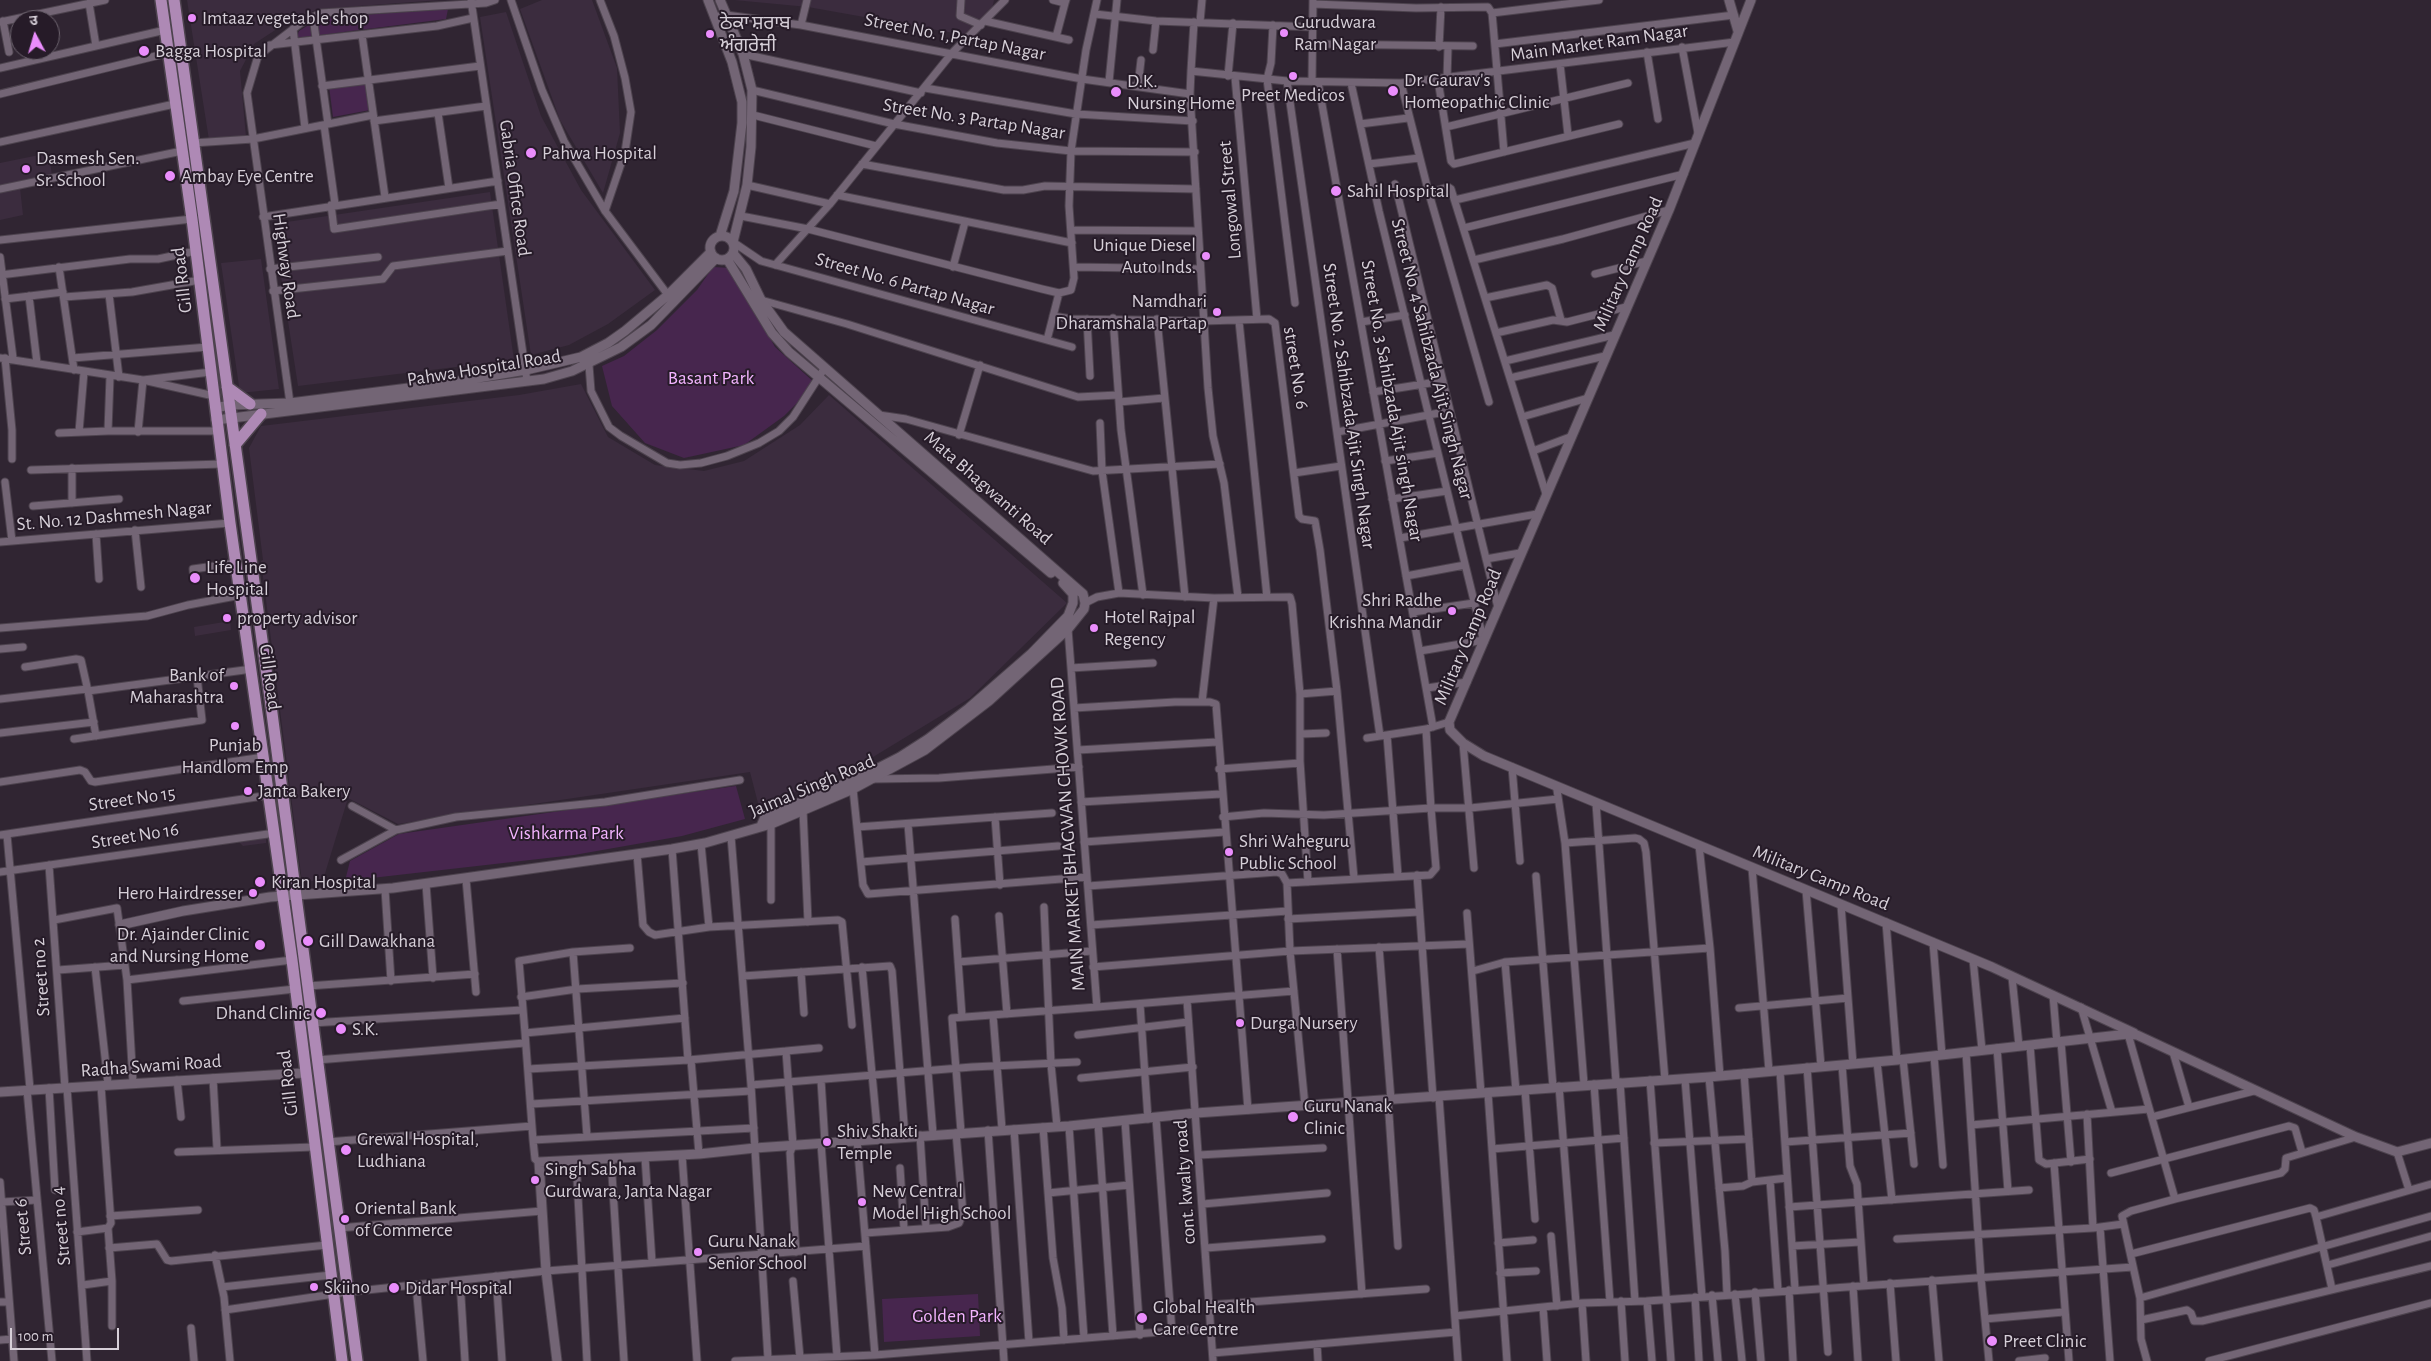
<!DOCTYPE html>
<meta charset="utf-8">
<style>
body{margin:0}
#map{position:relative;width:2431px;height:1361px;overflow:hidden;background:#302532;font-family:"Alegreya Sans","Noto Sans Devanagari",sans-serif}
canvas{display:block}
.north{position:absolute;left:10px;top:10px;width:50px;height:50px;box-sizing:border-box;background:#261b28;border:1px solid #6c636e;border-radius:50%;rotate:354deg;font-size:14px;font-weight:700;line-height:20px;text-align:center;color:#d6cfd8}
.north::after{content:'';display:block;margin:auto;width:18px;height:22px;background:#ea8dfc;clip-path:polygon(50% 0,100% 100%,50% 72%,0 100%)}
.scale{position:absolute;left:10px;top:1328px;width:109px;height:22px;box-sizing:border-box;border:2px solid #d6cfd8;border-top:0;padding-left:6px;font-size:15px;line-height:18px;white-space:nowrap;color:#d6cfd8;-webkit-text-stroke:4px #261b28;paint-order:stroke}
</style>
<div id="map">
<canvas width="2431" height="1361"></canvas>
<div class="north">उ</div>
<div class="scale">100 m</div>
</div>
<script>
const ctx = document.querySelector('canvas').getContext('2d');
ctx.lineJoin = 'round';
function fillPath(path, color) { ctx.fillStyle = color; ctx.fill(path, 'evenodd'); }
const toPath = rows => new Path2D(rows.map(r => 'M' + r).join(''));
function trace(path, color, width, dash) { ctx.strokeStyle = color; ctx.lineWidth = width; ctx.lineCap = dash ? 'butt' : 'round'; ctx.setLineDash(dash || []); ctx.stroke(path); }
function write(font, color, halo, rows, align = 'center') {
  ctx.font = font + ' "Alegreya Sans","Noto Sans Gurmukhi",sans-serif'; ctx.lineWidth = 4; ctx.setLineDash([]); ctx.textBaseline = 'middle'; ctx.strokeStyle = halo; ctx.fillStyle = color; for (const [text, x, y, turn = 0] of rows) {
    ctx.save(); ctx.translate(x, y); ctx.rotate((+turn || 0) * Math.PI / 180); ctx.textAlign = isNaN(turn) ? turn : align; if (halo) ctx.strokeText(text, 0, 0); ctx.fillText(text, 0, 0); ctx.restore();
  }
}
fillPath(toPath([
 [187,0,440,0,318,9,289,21,254,44,240,71,246,137,209,140],
 [542,0,592,0,617,68,620,133,603,193,560,120,520,9],
 [734,0,994,0,992,9,965,35,808,7],
 [506,12,541,116,581,190,655,290,608,324,569,345,531,355,480,17],
 [49,153,52,176,0,187,0,163],
 [20,188,23,215,0,220,0,193],
 [490,192,514,360,298,386,273,224],
 [261,259,279,389,240,393,221,263],
 [581,384,608,437,655,465,704,471,744,461,800,425,829,395,1067,603,970,698,855,768,759,807,750,772,398,824,348,798,323,880,302,882,261,561,263,560,249,448,261,426,519,395],
 [230,621,231,630,195,636,194,627],
 [266,837,266,843,243,846,240,843,240,839]
]), '#3b2c3e');
fillPath(toPath([
 [448,9,446,19,296,38,299,31,320,18],
 [365,80,370,110,333,117,329,86],
 [713,267,730,268,775,347,816,384,784,416,744,445,684,458,645,443,612,406,602,366,624,356,657,330,697,290],
 [736,786,745,819,682,836,574,855,345,881,350,861,399,834],
 [978,1294,980,1336,884,1342,882,1299]
]), '#47264e');
const minor = toPath([
 [471,0,527,381],
 [511,0,542,90,564,141,605,211,668,295],
 [600,0,614,36,625,78,631,112,625,152,605,211],
 [961,0,960,16,981,25],
 [1053,0,1065,3,1066,0],
 [89,3,96,46],
 [1313,4,1416,8,1488,7,1492,13,1493,24,1504,152],
 [1492,13,1599,0],
 [1095,14,1156,21,1313,27],
 [313,17,328,124],
 [714,17,726,15,801,25,1082,79,1190,94],
 [3,21,9,52],
 [985,21,1069,40],
 [0,22,105,0],
 [1200,22,1202,0],
 [801,25,807,0],
 [1273,25,1271,63,1267,79,1295,303],
 [293,29,305,128],
 [362,35,385,197],
 [1056,37,1065,3],
 [1313,44,1473,46],
 [1495,44,1734,15],
 [270,45,437,26,473,18],
 [1439,47,1441,7],
 [1682,47,1698,133],
 [1153,50,1156,21],
 [1647,52,1658,119],
 [743,54,921,93],
 [1560,64,1568,135],
 [0,68,161,31],
 [1191,71,1194,22],
 [1228,76,1233,23],
 [1235,77,1257,319],
 [1447,79,1448,47],
 [1438,80,1451,161,1454,164,1619,124],
 [1287,81,1380,736],
 [1312,81,1313,0],
 [1109,82,1117,0],
 [1318,82,1433,727],
 [1351,83,1379,211,1484,642],
 [1401,83,1428,190,1489,402],
 [322,86,480,66],
 [1138,86,1141,60],
 [925,88,1076,114,1193,121],
 [752,90,894,124,997,143,1071,151,1195,152],
 [0,94,164,54],
 [438,113,449,188],
 [753,115,876,146],
 [374,121,486,106],
 [1360,124,1408,118],
 [324,125,335,204],
 [1446,127,1628,83],
 [0,142,170,105],
 [193,143,253,139,373,115],
 [862,164,1004,190,1023,190,1045,186,1196,189],
 [1369,164,1419,158],
 [1395,184,1498,608],
 [747,185,830,204],
 [0,189,182,151],
 [1428,193,1448,187,1451,189,1546,494],
 [837,195,1072,243],
 [1455,200,1695,143],
 [331,205,334,229,501,204],
 [741,216,808,229,1042,289,1059,293,1071,290,1074,278,1069,206,1071,151,1086,50,1097,0],
 [263,217,498,181],
 [1464,228,1684,174],
 [1071,230,1198,231],
 [0,240,192,219],
 [733,242,761,261,1072,347],
 [0,257,13,358],
 [1474,260,1563,239,1669,210],
 [775,265,830,204,952,53,1005,0],
 [59,267,74,370],
 [953,267,965,222],
 [1074,267,1200,269],
 [270,269,378,257],
 [1595,274,1647,261],
 [0,275,130,259,158,259,196,251],
 [273,291,383,279,393,266,508,251],
 [109,294,119,377],
 [29,296,37,363],
 [64,297,132,292,200,280],
 [1485,298,1547,285,1552,288,1561,320],
 [5,299,63,292],
 [761,300,847,324,1078,397,1118,395],
 [1053,316,1071,319,1203,321,1269,319,1275,323,1299,516,1302,519,1315,521,1320,550,1337,691,1354,878],
 [1113,318,1121,430,1143,595],
 [1087,319,1090,376],
 [1157,319,1185,597],
 [1239,321,1267,597],
 [1361,322,1405,315],
 [1496,333,1553,320,1567,322,1626,307],
 [1047,340,1059,293],
 [0,358,143,380,214,396],
 [5,358,12,430,12,459],
 [73,358,208,347],
 [1505,361,1614,335],
 [589,365,591,391,609,427,621,436,667,463,680,465,701,463,727,456,759,443,779,431,793,417,824,369],
 [1510,378,1605,356],
 [1373,392,1443,381],
 [1119,402,1164,398],
 [290,403,247,93,258,56,301,23,321,13,486,3,495,0],
 [879,415,906,419,1093,471,1220,464],
 [1522,417,1588,398],
 [1100,423,1102,471,1119,593],
 [108,431,218,431],
 [79,432,84,372],
 [138,432,143,380,211,372],
 [1337,432,1450,411],
 [59,433,108,431,110,377],
 [959,435,980,365],
 [1533,451,1570,437],
 [1385,461,1438,453],
 [31,470,222,464],
 [1294,473,1341,466],
 [5,482,12,541],
 [1392,499,1447,491],
 [72,503,72,468],
 [33,506,119,499],
 [135,530,141,587],
 [96,534,99,579],
 [1400,538,1537,514],
 [0,542,230,523],
 [1486,559,1520,553],
 [1406,576,1465,565],
 [194,580,193,569,236,563],
 [1238,597,1224,483,1213,436,1208,388,1190,94,1191,71,1287,81,1401,83,1735,42],
 [1085,603,1097,597,1119,593,1214,598,1290,597,1292,604,1300,694,1300,761,1308,882],
 [1413,612,1474,603],
 [0,628,147,616,188,605,241,595],
 [1068,629,1097,1007,1294,991],
 [0,649,23,647],
 [1420,651,1484,640],
 [25,667,76,659,81,660,88,691],
 [1071,668,1153,663],
 [1427,688,1467,682],
 [1300,694,1337,691],
 [0,699,87,689],
 [1202,702,1214,598],
 [1074,708,1175,702,1210,702,1216,704,1248,1110],
 [0,733,94,722],
 [1301,734,1326,733],
 [1387,735,1398,876],
 [96,736,88,691,252,669],
 [1367,738,1426,729,1449,722],
 [74,739,202,720,197,677],
 [1463,743,1474,868],
 [1078,750,1217,742],
 [1512,767,1520,861],
 [1219,769,1300,763],
 [873,779,939,778,1079,767],
 [0,782,80,770,85,772,91,781,95,782,264,757],
 [853,789,863,885,868,894,1087,877],
 [1557,790,1565,843,1584,1084],
 [1081,802,1221,794],
 [1596,803,1616,1082],
 [352,806,396,830,456,817,605,802,740,780],
 [803,810,808,922],
 [995,817,1000,885],
 [1223,817,1264,813,1324,815,1431,808,1426,729],
 [771,824,771,900],
 [908,824,933,1134],
 [857,827,1052,813],
 [0,835,270,795],
 [7,835,30,1089],
 [731,836,751,1085,768,1359],
 [1084,842,1225,832],
 [1565,843,1635,838,1639,839,1644,843,1646,852,1665,1080],
 [701,844,709,927],
 [1699,845,1710,948,1720,1076],
 [672,849,688,1060],
 [637,854,643,925,649,932,655,935,709,927,838,920,842,922,852,1025],
 [341,860,396,830],
 [861,862,1058,846],
 [49,865,65,1088],
 [1752,868,1769,1071],
 [0,872,275,833],
 [1417,875,1433,1098],
 [1536,876,1553,1087],
 [466,879,476,992],
 [426,884,433,978],
 [1088,886,1277,872,1282,874,1287,883],
 [385,889,391,981],
 [1806,890,1821,1066],
 [1841,905,1853,1064],
 [1044,907,1051,1064,1057,1126],
 [1467,913,1481,1093],
 [999,916,1007,1014],
 [955,919,962,1016],
 [1288,919,1419,912],
 [54,920,117,908,127,980,133,1083],
 [1886,922,1897,1060],
 [1091,925,1288,911],
 [1933,942,1942,1055],
 [1379,947,1391,1100],
 [1337,949,1362,1294],
 [573,952,587,1136],
 [1973,959,1982,1050],
 [958,962,1092,951],
 [1505,962,1516,1091],
 [95,967,108,1084],
 [862,967,878,1138],
 [1093,967,1290,951,1469,944],
 [58,970,125,965],
 [1473,971,1505,962,1710,948],
 [801,972,804,1013],
 [743,976,890,966,892,971,905,1136],
 [2012,977,2019,1046],
 [127,980,292,960],
 [308,986,475,974],
 [2053,995,2057,1043],
 [521,997,577,989,683,983],
 [1187,1000,1213,1361],
 [183,1001,295,989],
 [1140,1004,1148,1119],
 [2081,1007,2112,1112],
 [1739,1008,1848,998],
 [993,1015,1002,1129],
 [312,1023,522,1010],
 [525,1033,519,961,573,952,630,948],
 [2128,1034,2175,1199],
 [1078,1035,1188,1022],
 [2061,1042,2071,1162],
 [2030,1045,2039,1160,2046,1164,2090,1159],
 [1997,1048,2008,1191],
 [786,1051,793,1145,790,1153,796,1252],
 [1966,1052,1981,1278,1989,1361],
 [2173,1052,2189,1107],
 [1934,1056,1943,1165],
 [1903,1059,1914,1164],
 [317,1060,525,1043],
 [691,1060,699,1154],
 [1877,1062,1892,1200],
 [1842,1065,1850,1166,1857,1184,1864,1285],
 [1807,1067,1828,1352],
 [528,1069,688,1060,819,1048],
 [1780,1071,1795,1289],
 [1709,1077,1725,1251,1727,1294],
 [213,1078,217,1149],
 [1081,1078,1193,1067],
 [1685,1079,1702,1296],
 [177,1080,181,1117],
 [821,1080,825,1143],
 [1650,1080,1671,1361],
 [1620,1082,1635,1301],
 [1594,1084,1610,1302],
 [751,1085,972,1067,1077,1062],
 [1559,1086,1576,1303],
 [49,1088,55,1190],
 [67,1088,87,1361],
 [27,1090,52,1361],
 [1525,1090,1535,1219],
 [1488,1093,1507,1361],
 [1439,1097,1458,1361],
 [1388,1100,1398,1246],
 [531,1104,751,1091],
 [1305,1106,1290,951,1287,883,1430,875,1436,868,1431,808,1470,808,1558,799],
 [2087,1114,2093,1228],
 [2152,1117,2254,1091],
 [1156,1118,1172,1332],
 [1125,1121,1140,1335],
 [1098,1123,1113,1336],
 [1971,1125,2149,1109],
 [1069,1126,1084,1338],
 [1043,1127,1053,1258,1062,1308,1064,1340],
 [1014,1129,1029,1342],
 [988,1130,1004,1361],
 [961,1132,952,1018,1097,1007],
 [920,1135,926,1228],
 [533,1140,754,1128],
 [857,1140,875,1355],
 [327,1142,532,1126],
 [1785,1142,1911,1133],
 [821,1143,837,1356],
 [1654,1143,1749,1139],
 [1492,1149,1624,1138],
 [178,1152,314,1147],
 [2397,1152,2409,1190],
 [682,1155,697,1361],
 [1199,1155,1323,1148],
 [645,1157,652,1262],
 [611,1159,624,1361],
 [576,1160,587,1361],
 [539,1162,535,1159,533,1140,525,1033,685,1018],
 [2054,1163,2069,1361],
 [900,1168,904,1229],
 [2111,1173,2289,1126,2295,1128,2302,1152],
 [1770,1180,1778,1290],
 [0,1182,14,1361],
 [1752,1182,1787,1178],
 [1719,1188,1743,1186,1752,1182,1744,1073],
 [1048,1193,1129,1185],
 [2,1202,37,1200],
 [1203,1204,1327,1193],
 [1789,1207,2029,1190],
 [110,1216,198,1210],
 [2316,1217,2431,1184],
 [2100,1227,2110,1361],
 [339,1228,542,1211],
 [77,1232,108,1228,111,1223,101,1086],
 [865,1233,948,1227,959,1223,963,1213,956,1133],
 [1551,1236,1557,1306],
 [1897,1239,2093,1228,2123,1224],
 [1498,1243,1533,1240],
 [1792,1246,1860,1242],
 [109,1248,157,1244,167,1260,171,1261,327,1245],
 [1206,1248,1322,1239],
 [2131,1254,2310,1208,2314,1210,2316,1217,2332,1289],
 [215,1255,224,1297,230,1361],
 [2328,1265,2431,1236],
 [1500,1273,1536,1271],
 [496,1276,502,1361],
 [1932,1280,1939,1361],
 [112,1281,112,1326],
 [460,1281,465,1361],
 [793,1281,800,1358],
 [1890,1283,1896,1361],
 [83,1285,112,1281,108,1228],
 [416,1285,423,1361],
 [1853,1286,1858,1361],
 [222,1287,331,1275],
 [1789,1290,1793,1361],
 [1755,1292,1761,1361],
 [1735,1294,1742,1361],
 [1712,1295,1718,1361],
 [1695,1297,1699,1361],
 [2140,1298,2431,1216],
 [1621,1301,1625,1361],
 [1647,1301,1652,1361],
 [0,1302,9,1302],
 [1582,1303,1586,1361],
 [1209,1305,1426,1289],
 [1543,1307,1547,1361],
 [225,1310,348,1292,546,1271,866,1246],
 [1455,1316,1582,1303,1647,1301,2133,1267],
 [1985,1319,2064,1312],
 [2141,1320,2187,1310,2191,1313,2194,1321,2202,1321,2431,1266],
 [191,1328,194,1361],
 [0,1340,12,1339],
 [1317,1344,1318,1361],
 [1213,1353,1456,1332],
 [735,1361,875,1355,1210,1328],
 [2019,1361,2045,1358],
 [2147,1361,2141,1339,2140,1298,2122,1216,2131,1211,2175,1199,2281,1173,2285,1169,2286,1158,2356,1137],
 [2209,1361,2431,1303]
]);
const tertiary = toPath([
 [708,0,732,62,742,102,742,123,734,191,720,236],
 [720,0,743,54,752,90,751,147,747,185,733,242],
 [1729,0,1738,31],
 [1751,0,1669,210,1449,722,1450,730,1463,743,1484,756,1992,967,2134,1033],
 '710 248a12 12 0 1 1 24 0a12 12 0 1 1-24 0Z',
 [727,259,772,333,789,352,1051,573],
 [215,408,230,405,290,403,448,383,526,370,581,357,608,343,625,331,668,295,711,252],
 [216,420,544,379,572,371,621,347,651,325,716,258],
 [761,826,765,817,859,778,900,757,928,739,969,708,1031,654,1068,616,1073,603,1073,594,1063,583],
 [120,925,183,911,270,897,393,888,672,849,705,843,771,824,853,789,925,750,989,701,1068,629,1084,609,1085,603,1083,594,784,332,761,300,746,269,733,253],
 [0,1092,304,1073],
 [557,1361,546,1271,539,1162,699,1154,755,1148,1069,1126,1196,1113,1709,1077,1897,1060,2128,1034,2137,1035,2356,1137,2397,1152,2431,1143]
]);
const primary = toPath([
 [161,0,192,219,230,523,292,960,342,1361],
 [174,0,270,698,357,1361],
 [227,387,250,404],
 [235,445,261,414]
]);
trace(minor, '#4d434e', 9);
trace(tertiary, '#4d434e', 11);
trace(primary, '#4d434e', 14);
trace(minor, '#736575', 7);
trace(tertiary, '#736575', 9);
trace(primary, '#ae89b5', 11);
for (const [x, y, r, color] of [
 [192,18,5,"#ea8dfc"],
 [1284,33,5,"#ea8dfc"],
 [710,34,5,"#ea8dfc"],
 [144,51,6,"#ea8dfc"],
 [1293,76,5,"#ea8dfc"],
 [1393,91,6,"#ea8dfc"],
 [1116,92,6,"#ea8dfc"],
 [531,153,6,"#ea8dfc"],
 [26,169,5,"#ea8dfc"],
 [170,176,6,"#ea8dfc"],
 [1336,191,6,"#ea8dfc"],
 [1206,256,5,"#ea8dfc"],
 [1217,312,5,"#ea8dfc"],
 [195,578,6,"#ea8dfc"],
 [1452,611,5,"#ea8dfc"],
 [227,618,5,"#ea8dfc"],
 [1094,628,5,"#ea8dfc"],
 [234,686,5,"#ea8dfc"],
 [235,726,5,"#ea8dfc"],
 [248,791,5,"#ea8dfc"],
 [1229,852,5,"#ea8dfc"],
 [260,882,6,"#ea8dfc"],
 [253,893,5,"#ea8dfc"],
 [308,941,6,"#ea8dfc"],
 [260,945,6,"#ea8dfc"],
 [321,1013,6,"#ea8dfc"],
 [1240,1023,5,"#ea8dfc"],
 [341,1029,6,"#ea8dfc"],
 [1293,1117,6,"#ea8dfc"],
 [827,1142,5,"#ea8dfc"],
 [346,1150,6,"#ea8dfc"],
 [535,1180,5,"#ea8dfc"],
 [862,1202,5,"#ea8dfc"],
 [345,1219,5,"#ea8dfc"],
 [698,1252,5,"#ea8dfc"],
 [314,1287,5,"#ea8dfc"],
 [394,1288,6,"#ea8dfc"],
 [1142,1318,6,"#ea8dfc"],
 [1992,1341,6,"#ea8dfc"]
]) { const dot = new Path2D(); dot.arc(x, y, r, 0, 2 * Math.PI); ctx.fillStyle = color; ctx.fill(dot); trace(dot, '#261b28', 2); }
write('19px', '#d6cfd8', '#261b28', [
 ["Imtaaz vegetable shop",202,18],
 ["Gurudwara",1294,22],
 ["Ram Nagar",1294,44],
 ["ਠੇਕਾ ਸ਼ਰਾਬ",720,23],
 ["ਅੰਗਰੇਜ਼ੀ",720,45],
 ["Bagga Hospital",155,51],
 ["Dr. Gaurav's",1404,80],
 ["Homeopathic Clinic",1404,102],
 ["D.K.",1127,81],
 ["Nursing Home",1127,103],
 ["Preet Medicos",1293,95,"center"],
 ["Pahwa Hospital",542,153],
 ["Dasmesh Sen.",36,158],
 ["Sr. School",36,180],
 ["Ambay Eye Centre",181,176],
 ["Sahil Hospital",1347,191],
 ["Unique Diesel",1196,245,"right"],
 ["Auto Inds.",1196,267,"right"],
 ["Namdhari",1207,301,"right"],
 ["Dharamshala Partap",1207,323,"right"],
 ["Life Line",206,567],
 ["Hospital",206,589],
 ["Shri Radhe",1442,600,"right"],
 ["Krishna Mandir",1442,622,"right"],
 ["Hotel Rajpal",1104,617],
 ["Regency",1104,639],
 ["property advisor",237,618],
 ["Bank of",224,675,"right"],
 ["Maharashtra",224,697,"right"],
 ["Punjab",235,745,"center"],
 ["Handlom Emp",235,767,"center"],
 ["Janta Bakery",258,791],
 ["Shri Waheguru",1239,841],
 ["Public School",1239,863],
 ["Kiran Hospital",271,882],
 ["Hero Hairdresser",243,893,"right"],
 ["Dr. Ajainder Clinic",249,934,"right"],
 ["and Nursing Home",249,956,"right"],
 ["Gill Dawakhana",319,941],
 ["Dhand Clinic",310,1013,"right"],
 ["Durga Nursery",1250,1023],
 ["S.K.",352,1029],
 ["Guru Nanak",1304,1106],
 ["Clinic",1304,1128],
 ["Shiv Shakti",837,1131],
 ["Temple",837,1153],
 ["Grewal Hospital,",357,1139],
 ["Ludhiana",357,1161],
 ["Singh Sabha",545,1169],
 ["Gurdwara, Janta Nagar",545,1191],
 ["New Central",872,1191],
 ["Model High School",872,1213],
 ["Oriental Bank",355,1208],
 ["of Commerce",355,1230],
 ["Guru Nanak",708,1241],
 ["Senior School",708,1263],
 ["Skiino",324,1287],
 ["Didar Hospital",405,1288],
 ["Global Health",1153,1307],
 ["Care Centre",1153,1329],
 ["Preet Clinic",2003,1341]
], 'left');
write('19px', '#d6cfd8', '#261b28', [
 ["Street No. 1,Partap Nagar",955,37,11],
 ["Main Market Ram Nagar",1599,43,-8],
 ["Street No. 3 Partap Nagar",974,119,9],
 ["Gabria Office Road",515,188,82],
 ["Longowal Street",1230,200,-95],
 ["Military Camp Road",1628,264,-66],
 ["Highway Road",286,266,82],
 ["Gill Road",182,280,-97],
 ["Street No. 6 Partap Nagar",905,284,16],
 ["Street No. 4 Sahibzada Ajit Singh Nagar",1432,359,76],
 ["Pahwa Hospital Road",484,368,-9],
 ["street No. 6",1296,368,81],
 ["Street No. 3 Sahibzada Ajit singh Nagar",1392,401,80],
 ["Street No. 2 Sahibzada Ajit Singh Nagar",1349,406,82],
 ["Mata Bhagwanti Road",988,488,41],
 ["St. No. 12 Dashmesh Nagar",114,516,-5],
 ["Military Camp Road",1468,637,-67],
 ["Gill Road",270,677,82],
 ["Jaimal Singh Road",812,786,-23],
 ["Street No 15",132,799,-8],
 ["MAIN MARKET BHAGWAN CHOWK ROAD",1068,834,-94],
 ["Street No 16",135,836,-9],
 ["Military Camp Road",1821,878,22],
 ["Street no 2",41,977,-94],
 ["Radha Swami Road",151,1066,-4],
 ["Gill Road",288,1083,-97],
 ["cont. kwalty road",1185,1182,-94],
 ["Street no 4",61,1226,-95],
 ["Street 6",23,1227,-95]
]);
write('19px', '#f3b4ff', '#261b28', [
 ["Basant Park",711,378],
 ["Vishkarma Park",566,833],
 ["Golden Park",957,1316]
]);
</script>
